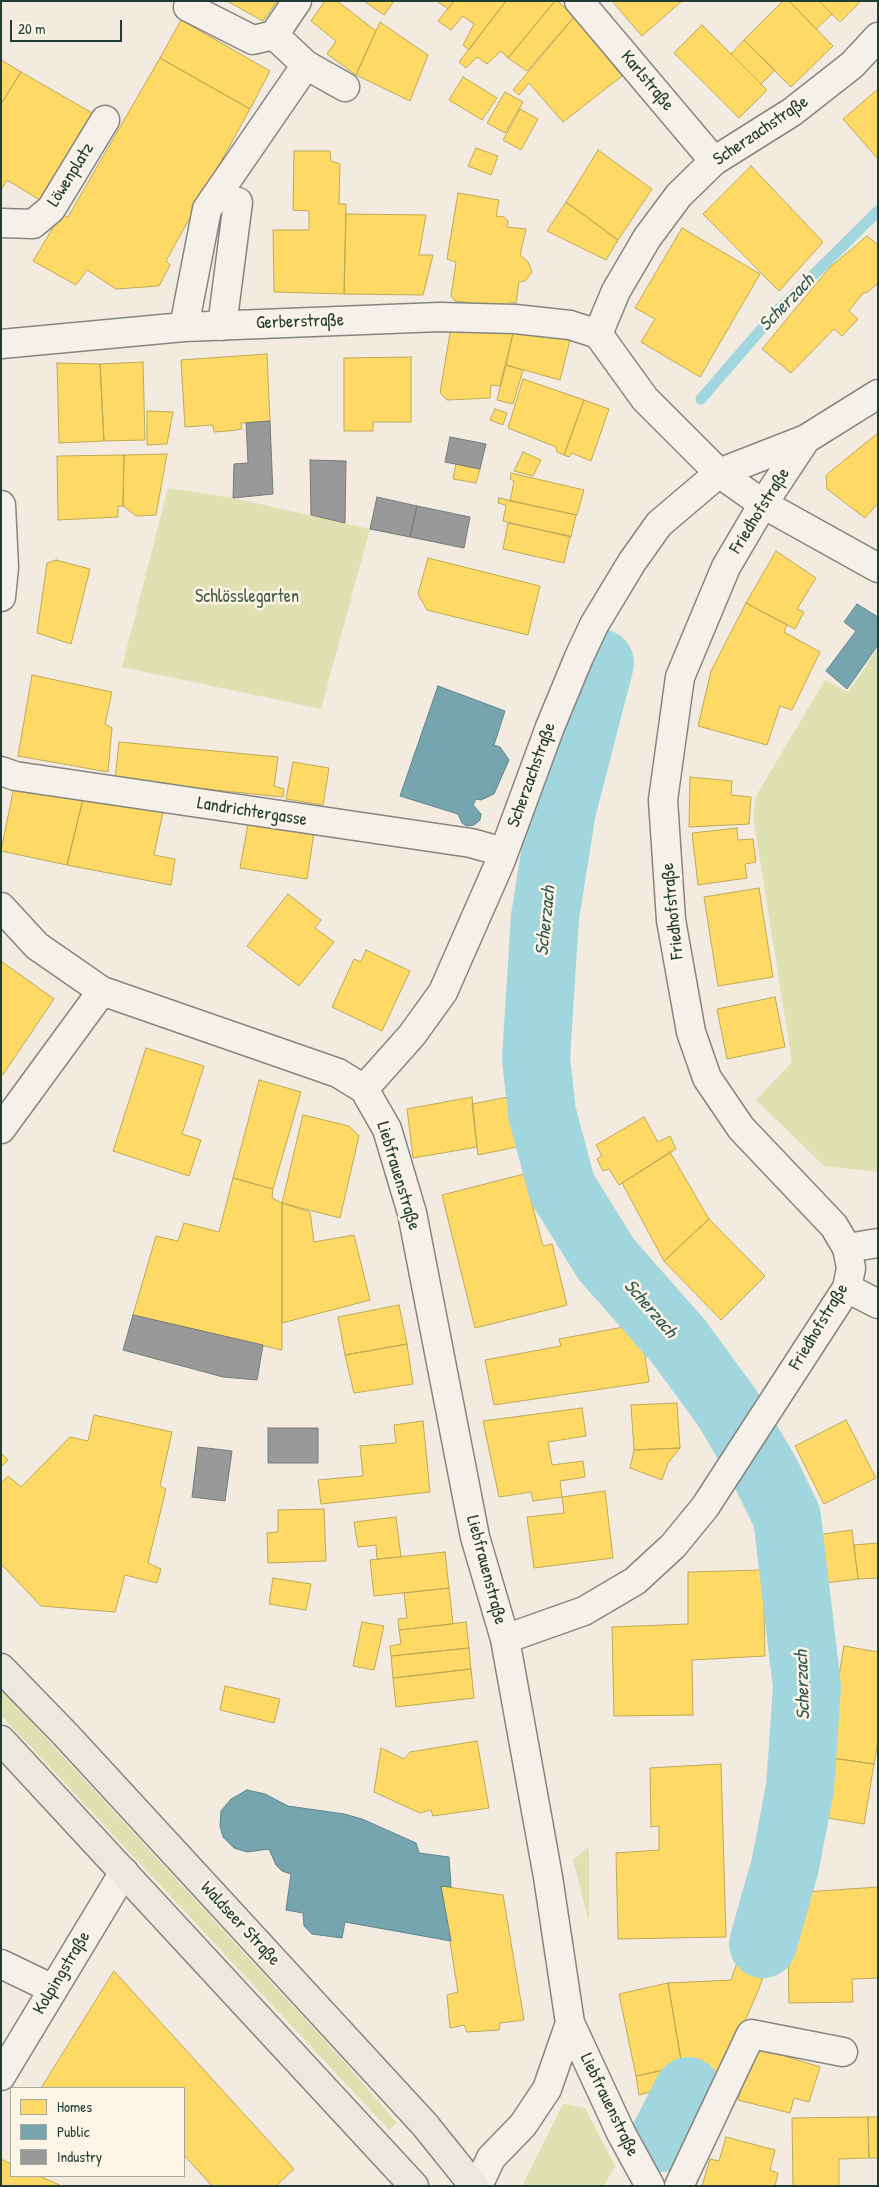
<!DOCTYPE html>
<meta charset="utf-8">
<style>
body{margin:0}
#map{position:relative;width:879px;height:2187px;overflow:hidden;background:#f3ebe0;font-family:"Patrick Hand",sans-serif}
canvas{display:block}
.frame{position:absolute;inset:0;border:2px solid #1f3d34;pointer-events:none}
.legend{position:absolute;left:10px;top:2087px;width:175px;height:90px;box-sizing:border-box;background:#fcf5e5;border:1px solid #a4ab9e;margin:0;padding:6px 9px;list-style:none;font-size:15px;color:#1f3d34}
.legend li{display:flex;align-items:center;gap:10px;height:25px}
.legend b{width:25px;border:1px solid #a4ab9e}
.scale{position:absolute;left:10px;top:20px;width:112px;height:22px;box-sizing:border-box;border:2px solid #1f3d34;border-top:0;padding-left:6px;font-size:15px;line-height:18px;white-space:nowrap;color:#1f3d34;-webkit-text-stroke:4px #fcf5e5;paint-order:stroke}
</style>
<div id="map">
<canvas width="879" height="2187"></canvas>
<div class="frame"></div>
<ul class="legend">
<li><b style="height:14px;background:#ffd966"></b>Homes</li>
<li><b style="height:14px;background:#76a5af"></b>Public</li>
<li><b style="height:14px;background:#999"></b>Industry</li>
</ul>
<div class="scale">20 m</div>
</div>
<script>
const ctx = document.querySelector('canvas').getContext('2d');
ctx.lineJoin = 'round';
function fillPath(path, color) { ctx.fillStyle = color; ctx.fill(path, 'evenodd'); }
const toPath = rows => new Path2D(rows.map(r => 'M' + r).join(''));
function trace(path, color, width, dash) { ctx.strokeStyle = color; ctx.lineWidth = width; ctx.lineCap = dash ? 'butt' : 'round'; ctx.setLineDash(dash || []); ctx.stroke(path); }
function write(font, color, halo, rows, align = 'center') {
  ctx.font = font + ' "Patrick Hand",sans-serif'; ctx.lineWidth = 5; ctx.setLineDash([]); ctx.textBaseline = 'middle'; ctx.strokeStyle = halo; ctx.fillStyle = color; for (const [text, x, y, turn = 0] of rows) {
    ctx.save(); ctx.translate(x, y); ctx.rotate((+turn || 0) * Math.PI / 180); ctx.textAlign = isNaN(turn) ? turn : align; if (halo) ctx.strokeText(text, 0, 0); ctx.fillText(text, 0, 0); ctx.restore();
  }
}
fillPath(toPath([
 [168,488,233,498,370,529,321,709,122,667],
 [878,648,878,1172,824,1166,756,1100,792,1062,753,816,756,796,825,680,848,692],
 [1,1689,348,2066,397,2123,389,2130,1,1715],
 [589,1846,589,1923,573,1860],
 [563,2104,585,2108,615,2166,604,2186,522,2186]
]), '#dee1b2');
const homes = toPath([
 [227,1,277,1,263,21,227,1],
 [325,1,337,1,376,31,356,75,327,54,336,41,311,21,325,1],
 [364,1,394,1,384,15,364,1],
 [437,1,454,1,448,9,437,1],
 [454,1,506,1,469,50,463,45,474,24,463,16,451,30,438,21,454,1],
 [506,1,555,1,508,58,501,51,487,64,477,57,466,68,459,62,506,1],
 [555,1,558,1,574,17,527,71,508,58,555,1],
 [612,1,682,1,642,36,612,1],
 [783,1,789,1,833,46,791,87,744,40,783,1],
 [789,1,819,1,832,14,816,29,789,1],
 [819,1,861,1,840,22,819,1],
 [574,17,622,76,563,122,529,83,519,95,513,90,574,17],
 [181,20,270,71,250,109,160,58,181,20],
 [380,22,428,55,410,101,356,75,380,22],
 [702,25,767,90,739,118,674,53,702,25],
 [744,40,775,70,761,84,731,54,744,40],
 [160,58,250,109,166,261,170,265,159,286,116,289,87,270,76,285,33,261,61,214,68,217,160,58],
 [1,60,21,72,1,104,1,60],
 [21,72,94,114,43,202,7,180,1,190,1,104,21,72],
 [463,77,497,98,482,120,449,100,463,77],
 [878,89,878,159,843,119,878,89],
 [505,92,523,102,505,133,487,123,505,92],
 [520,109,538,119,521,150,503,140,520,109],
 [476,148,498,156,491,175,468,166,476,148],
 [598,150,652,189,618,240,566,202,598,150],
 [294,151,330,151,331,161,340,164,339,204,346,204,344,294,274,292,273,230,309,230,309,211,293,210,294,151],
 [751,166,823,242,779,291,703,214,751,166],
 [458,193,499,200,496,216,504,217,508,221,507,227,526,229,520,255,528,262,532,272,525,281,519,282,516,303,511,302,505,307,455,301,451,296,456,262,447,259,458,193],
 [566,202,618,240,606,260,547,231,566,202],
 [346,214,426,215,419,255,433,255,423,295,344,294,346,214],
 [682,228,760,274,700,377,641,342,655,319,635,308,682,228],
 [867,236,878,245,878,283,868,292,863,293,849,311,858,319,842,336,834,329,791,373,762,349,830,267,867,236],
 [451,327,514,329,500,386,491,385,490,398,447,400,440,393,451,327],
 [514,329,570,340,560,380,506,365,514,329],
 [267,354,270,421,241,423,242,429,228,431,214,432,213,425,185,427,181,360,267,354],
 [411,357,411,422,373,422,373,431,344,431,344,358,411,357],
 [143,362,145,440,104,441,100,364,143,362],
 [57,363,100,364,104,441,59,443,57,363],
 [506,365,523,370,513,404,497,400,506,365],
 [523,379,584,400,564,455,557,452,556,447,508,428,523,379],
 [584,400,609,409,591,461,572,453,569,457,564,455,584,400],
 [495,409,507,413,503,425,490,420,495,409],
 [147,411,173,412,167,444,147,445,147,411],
 [878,433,878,503,865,518,827,489,826,475,878,433],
 [523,452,541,460,533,476,514,471,523,452],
 [167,454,156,515,136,516,123,506,124,455,167,454],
 [124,455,123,506,118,506,118,517,58,520,57,456,124,455],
 [456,464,480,469,476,483,453,479,456,464],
 [511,473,584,490,577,515,510,501,514,481,510,479,511,473],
 [499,498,576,515,571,537,503,521,506,505,498,503,499,498],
 [508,523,570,536,564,563,503,549,508,523],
 [776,551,816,578,797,609,804,612,795,629,746,603,776,551],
 [428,558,540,586,528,635,427,610,418,594,428,558],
 [56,560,90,569,71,644,37,633,47,563,56,560],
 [746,603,787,625,784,632,820,652,792,710,780,706,767,745,698,726,711,671,746,603],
 [32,675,112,692,105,724,112,728,108,772,18,756,32,675],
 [119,742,278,757,274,786,284,789,283,797,115,780,119,742],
 [293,762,329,768,323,805,286,799,293,762],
 [690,777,732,781,731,795,751,797,749,824,689,827,690,777],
 [14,787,83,799,67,865,1,851,14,787],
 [83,799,163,812,154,855,175,859,171,885,67,865,83,799],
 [248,824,314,833,307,879,240,868,248,824],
 [737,828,738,840,753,839,756,862,745,864,747,878,698,885,692,833,737,828],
 [759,888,773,977,718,986,704,897,759,888],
 [288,894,321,920,315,928,334,942,299,986,247,946,288,894],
 [366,950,410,971,382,1031,332,1007,354,959,361,962,366,950],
 [1,961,54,999,2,1076,1,1076,1,961],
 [775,997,785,1047,727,1059,717,1009,775,997],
 [146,1048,204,1066,182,1134,201,1140,189,1176,113,1151,146,1048],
 [259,1080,301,1092,273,1189,233,1178,259,1080],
 [518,1095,526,1145,478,1155,472,1104,518,1095],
 [472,1097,477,1147,413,1158,407,1109,472,1097],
 [303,1115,349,1126,359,1136,340,1218,282,1203,303,1115],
 [644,1117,658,1142,670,1136,676,1149,619,1185,609,1169,603,1171,597,1159,602,1156,596,1145,644,1117],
 [670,1152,709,1219,664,1261,622,1183,670,1152],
 [524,1174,543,1246,552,1244,567,1305,475,1328,442,1195,524,1174],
 [233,1178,273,1189,272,1198,282,1203,282,1350,133,1315,156,1236,178,1241,184,1223,219,1232,233,1178],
 [282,1203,310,1212,314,1242,354,1235,370,1300,282,1323,282,1203],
 [709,1219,765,1276,721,1320,664,1261,709,1219],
 [399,1305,407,1344,345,1355,338,1317,399,1305],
 [640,1324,649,1382,494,1405,485,1360,561,1346,559,1339,640,1324],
 [407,1344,413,1384,354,1393,345,1355,407,1344],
 [677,1403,680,1448,634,1450,631,1405,677,1403],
 [582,1408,586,1436,548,1442,552,1465,583,1461,585,1477,560,1481,562,1497,533,1501,531,1492,499,1497,483,1421,582,1408],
 [94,1415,172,1432,160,1486,166,1489,148,1563,161,1569,157,1583,125,1575,115,1612,41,1606,1,1564,1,1483,8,1476,21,1487,70,1437,88,1441,94,1415],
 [846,1420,876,1478,824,1504,795,1446,846,1420],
 [423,1421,430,1492,321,1504,318,1480,363,1476,360,1446,396,1443,394,1425,423,1421],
 [680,1448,668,1463,662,1480,630,1468,634,1450,680,1448],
 [1,1453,8,1460,1,1467,1,1453],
 [605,1491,613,1558,534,1568,527,1517,564,1513,562,1497,605,1491],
 [324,1509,326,1561,268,1563,267,1533,278,1532,278,1510,324,1509],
 [396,1517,401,1557,377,1559,376,1545,358,1547,354,1522,396,1517],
 [852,1530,858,1579,809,1585,803,1537,852,1530],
 [878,1543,878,1578,858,1579,854,1545,878,1543],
 [445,1552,449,1588,374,1596,370,1560,445,1552],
 [763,1570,765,1656,692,1660,693,1715,614,1716,612,1627,688,1624,688,1572,763,1570],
 [273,1578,311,1584,306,1610,269,1604,273,1578],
 [449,1588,453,1624,399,1630,398,1619,407,1618,404,1593,449,1588],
 [362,1622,384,1626,374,1670,353,1666,362,1622],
 [466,1622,469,1648,391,1656,390,1646,401,1644,399,1630,466,1622],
 [844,1646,878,1652,878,1741,874,1764,825,1757,844,1646],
 [469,1648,471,1669,393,1678,391,1656,469,1648],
 [471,1669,474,1698,396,1707,393,1678,471,1669],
 [225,1686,280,1699,274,1723,220,1710,225,1686],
 [477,1741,489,1808,433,1816,431,1810,420,1813,374,1792,381,1748,404,1759,410,1752,477,1741],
 [825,1757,874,1764,864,1824,816,1816,825,1757],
 [721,1764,726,1937,618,1939,616,1853,659,1850,659,1826,651,1827,650,1768,721,1764],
 [441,1886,503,1895,524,2020,500,2023,499,2030,467,2032,464,2025,450,2028,447,1995,458,1992,441,1886],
 [878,1887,878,1978,852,1979,853,2002,789,2003,788,1945,805,1892,878,1887],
 [745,1940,774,1947,758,1991,712,2097,668,2087,639,2095,636,2076,682,2066,668,1983,731,1980,745,1940],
 [114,1971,294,2169,276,2186,212,2186,184,2155,184,2088,41,2088,114,1971],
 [668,1983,682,2066,636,2076,619,1994,668,1983],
 [755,2047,820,2067,809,2102,794,2098,790,2113,738,2100,755,2047],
 [868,2117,878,2117,878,2158,869,2158,868,2117],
 [868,2117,869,2158,839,2159,839,2186,793,2186,792,2118,868,2117],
 [726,2137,775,2150,770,2170,778,2173,775,2186,702,2186,710,2159,719,2161,726,2137],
 [1,2159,11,2164,11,2176,39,2176,62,2186,1,2186,1,2159]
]);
fillPath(homes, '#ffd966');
trace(homes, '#bcaa57', 1);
const public = toPath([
 [857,604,878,617,878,645,847,689,826,671,856,631,844,622,857,604],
 [438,686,505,711,494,745,500,747,509,760,494,794,481,800,476,799,473,805,481,814,480,820,474,825,467,826,462,823,458,814,400,796,438,686],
 [247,1790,265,1794,288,1806,344,1814,362,1819,416,1843,419,1853,449,1857,451,1887,441,1886,451,1941,345,1922,342,1938,312,1934,304,1926,303,1913,286,1910,291,1874,282,1871,276,1865,269,1849,247,1852,234,1848,223,1837,220,1826,221,1811,231,1799,247,1790]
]);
fillPath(public, '#76a5af');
trace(public, '#5c868a', 1);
const industry = toPath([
 [270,421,273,494,233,498,234,464,248,463,246,423,270,421],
 [450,437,486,444,480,469,445,462,450,437],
 [310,460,346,461,345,523,311,515,310,460],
 [377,497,417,506,410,537,370,529,377,497],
 [417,506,470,517,464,548,410,537,417,506],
 [133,1315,263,1345,257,1380,223,1377,123,1350,133,1315],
 [268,1428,318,1428,318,1463,268,1463,268,1428],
 [198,1447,232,1451,225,1501,192,1497,198,1447]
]);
fillPath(industry, '#999');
trace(industry, '#747d7b', 1);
trace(toPath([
 [701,399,777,311,878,211]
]), '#a2d6de', 11);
trace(toPath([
 [600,663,562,810,545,917,536,1058,542,1113,562,1188,606,1259,679,1342,728,1409,766,1474,787,1517,807,1687,800,1788,785,1866,763,1944],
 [664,2138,688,2091]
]), '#a2d6de', 68);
const minor = toPath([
 [297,1,274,35,306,65,345,87],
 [579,1,714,161],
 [188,7,253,40,274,35],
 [878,37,852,65,792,112,714,161,679,195,647,238,616,291,598,334,645,399,719,473,763,504,878,568],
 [1,223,33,224,51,209,105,120],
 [222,326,238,202],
 [184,327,207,209,306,65],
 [1,344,184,327,440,317,515,319,570,325,598,334],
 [1,505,4,567,1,597],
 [1,771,15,776,471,843,503,852],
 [1,907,37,946,102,991,338,1073,364,1089,387,1129,412,1213,475,1537,505,1639,548,1877,570,2023,621,2133,650,2186],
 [364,1089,412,1035,443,992,501,860,550,727,579,657,594,625,632,562,659,524,719,473,806,439],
 [1,1129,102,991],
 [847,1248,878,1243],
 [847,1288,878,1304],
 [505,1639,584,1611,635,1581,673,1546,705,1507,847,1288,851,1268,847,1248,834,1226,741,1128,707,1078,691,1032,671,920,663,800,680,677,726,567,763,504,806,439,878,394],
 [1,1964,53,1989],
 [1,2076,124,1872],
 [478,2186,491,2158,523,2125,547,2089,570,2023],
 [679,2186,751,2034,843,2052]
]);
const major = toPath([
 [1,1668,66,1735,425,2125,474,2186],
 [1,1740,414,2186]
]);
trace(minor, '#84867f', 31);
trace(major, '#84867f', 31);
trace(minor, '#f5f1ea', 28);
trace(major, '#ede8dd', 28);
write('18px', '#1f3d34', '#fcf5e5', [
 ["Karlstraße",647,81,50],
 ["Scherzachstraße",761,131,-34],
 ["Löwenplatz",71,175,-58],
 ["Gerberstraße",300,322,-2],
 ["Friedhofstraße",760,511,-58],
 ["Scherzachstraße",532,775,-70],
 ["Landrichtergasse",252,812,9],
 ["Friedhofstraße",673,911,-96],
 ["Liebfrauenstraße",398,1176,73],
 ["Friedhofstraße",819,1327,-59],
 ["Liebfrauenstraße",486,1570,75],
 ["Waldseer Straße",240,1924,47],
 ["Kolpingstraße",62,1973,-59],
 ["Liebfrauenstraße",609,2105,64]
]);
write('18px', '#425c46', '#fcf5e5', [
 ["Schlösslegarten",247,597]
]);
write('italic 19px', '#325a56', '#fcf5e5', [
 ["Scherzach",787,303,-46],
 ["Scherzach",546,921,-84],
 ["Scherzach",650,1309,49],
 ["Scherzach",803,1685,-92]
]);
</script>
